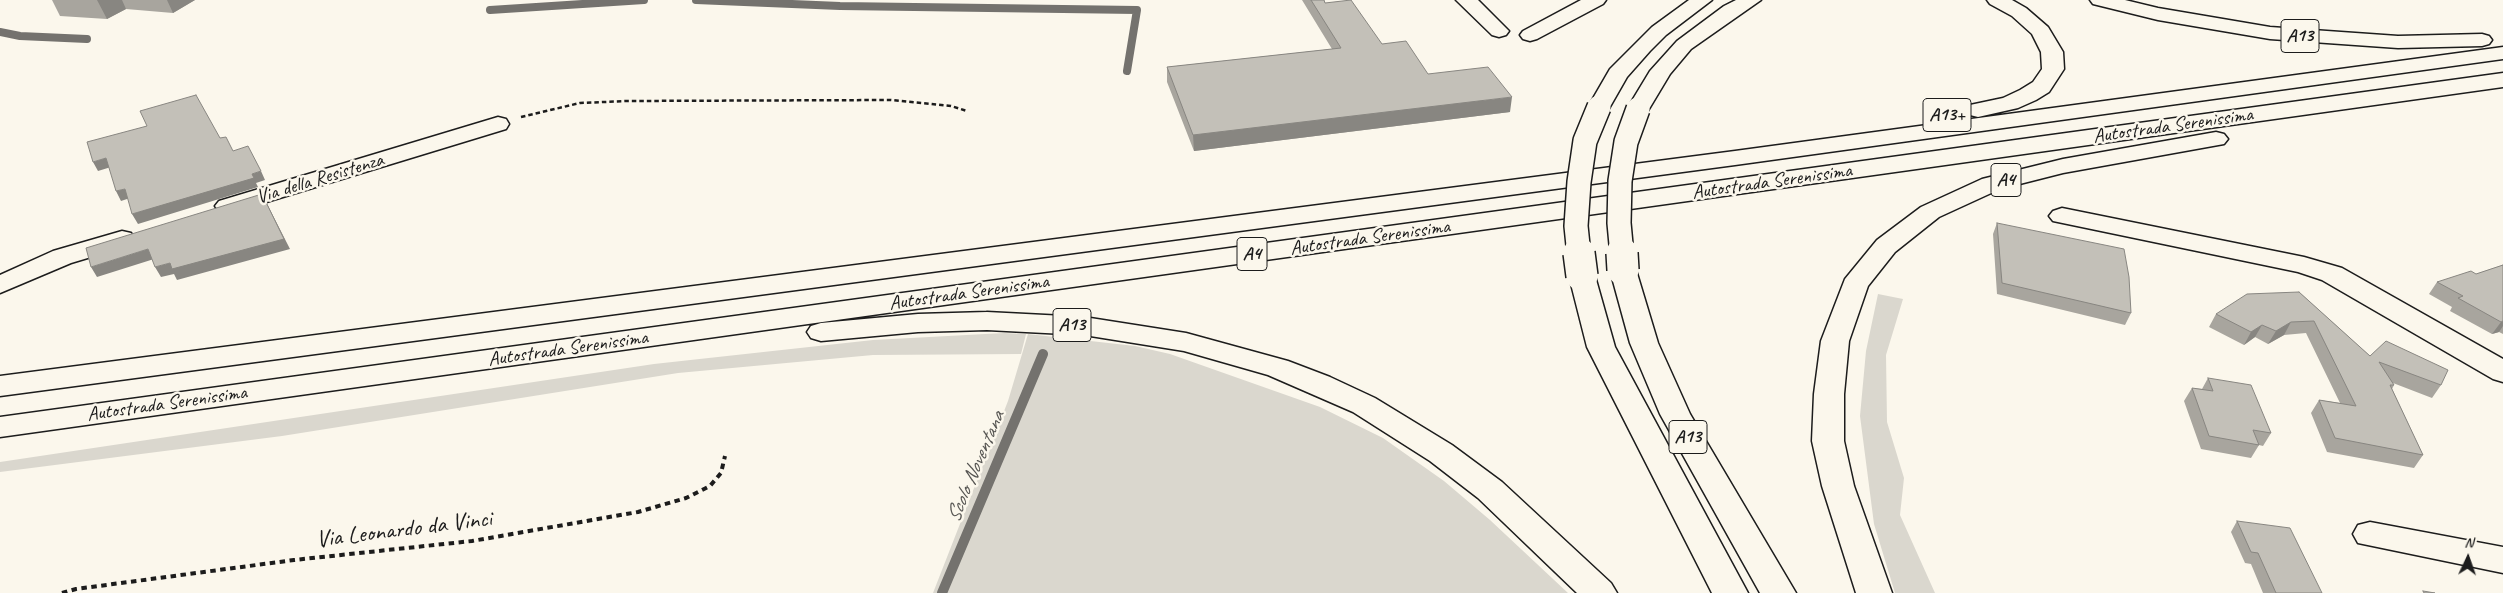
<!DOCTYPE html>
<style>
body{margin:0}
#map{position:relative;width:2503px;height:593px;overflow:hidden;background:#fbf7ec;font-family:Caveat,sans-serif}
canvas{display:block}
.north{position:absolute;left:2443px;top:533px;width:50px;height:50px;-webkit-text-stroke:4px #fbf7ec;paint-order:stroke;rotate:3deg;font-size:14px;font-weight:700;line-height:20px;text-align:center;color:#1c1c1c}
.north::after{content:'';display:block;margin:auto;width:18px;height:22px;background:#1c1c1c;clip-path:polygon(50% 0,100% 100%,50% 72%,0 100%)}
</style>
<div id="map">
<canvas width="2503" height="593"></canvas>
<div class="north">N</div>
</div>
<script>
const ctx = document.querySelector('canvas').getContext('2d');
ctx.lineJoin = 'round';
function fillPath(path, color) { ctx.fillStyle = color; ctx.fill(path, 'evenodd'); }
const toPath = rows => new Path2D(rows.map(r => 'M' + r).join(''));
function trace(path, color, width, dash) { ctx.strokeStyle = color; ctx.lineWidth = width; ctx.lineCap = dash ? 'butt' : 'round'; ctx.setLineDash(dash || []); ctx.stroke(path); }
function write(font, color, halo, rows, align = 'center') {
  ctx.font = font + ' Caveat,sans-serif'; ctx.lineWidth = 5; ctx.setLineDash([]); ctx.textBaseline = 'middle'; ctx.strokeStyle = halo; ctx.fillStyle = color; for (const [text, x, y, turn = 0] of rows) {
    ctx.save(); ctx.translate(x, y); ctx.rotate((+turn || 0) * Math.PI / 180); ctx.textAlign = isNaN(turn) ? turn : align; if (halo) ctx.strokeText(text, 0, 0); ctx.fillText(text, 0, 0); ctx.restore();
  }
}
fillPath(toPath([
 [1878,294,1903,299,1886,355,1887,422,1904,478,1900,515,1935,593,1895,593,1874,524,1860,416,1866,351],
 [1004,333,1026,334,1021,354,873,355,678,373,282,436,0,472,0,462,654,364,873,340],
 [1028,334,1135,346,1170,354,1320,407,1383,438,1444,481,1490,520,1568,593,933,593,1008,401]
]), '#dad7ce');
trace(toPath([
 [696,0,840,6,1137,10,1127,71],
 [490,10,644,0],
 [0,32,20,36,87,39]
]), '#74726e', 8);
trace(toPath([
 [942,593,1043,354]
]), '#74726e', 10);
const minor = toPath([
 [1456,0,1478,0,1509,31,1506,35,1499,37,1492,35,1456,0],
 [1581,0,1606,0,1603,4,1537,39,1530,41,1523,39,1520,35,1523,31,1581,0],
 [498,117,506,119,509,124,506,129,237,211,228,214,219,211,215,206,219,201,498,117],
 [2062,208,2304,257,2342,268,2503,359,2503,382,2493,379,2322,280,2298,272,2053,221,2049,216,2053,211,2062,208],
 [122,231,131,233,135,239,131,245,71,263,0,293,0,275,53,251,122,231],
 [2370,522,2503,547,2503,573,2358,543,2353,534,2358,525,2370,522]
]);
const motorway = toPath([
 [1689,0,1712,0,1666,35,1650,51,1627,77,1607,112,1599,114,1591,112,1588,107,1610,69,1652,27,1689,0],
 [1736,0,1761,0,1691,49,1670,74,1646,114,1638,116,1630,114,1627,109,1650,71,1677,41,1724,6,1736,0],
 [1987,0,2012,0,2026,8,2048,27,2063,52,2064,69,2049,92,2036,100,2018,108,1978,117,1970,115,1967,110,1970,105,2003,98,2020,90,2033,82,2042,69,2041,52,2032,34,2012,16,1990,4,1987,0],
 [2090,0,2125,0,2158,8,2270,27,2398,36,2482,34,2489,36,2492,40,2489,44,2482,46,2398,48,2270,39,2158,20,2093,4,2090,0],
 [2503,47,2503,59,1735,165,0,396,0,376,1735,151,2503,47],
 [2503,73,2503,87,0,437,0,417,2503,73],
 [2216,132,2224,134,2228,139,2224,144,2063,173,2000,189,1939,217,1895,252,1868,286,1849,341,1844,394,1844,441,1854,486,1892,593,1856,593,1822,486,1812,441,1814,394,1821,341,1845,279,1877,240,1921,207,1982,179,2063,159,2216,132],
 [1623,262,1632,264,1636,270,1658,343,1690,414,1796,593,1760,593,1660,414,1630,343,1610,270,1614,264,1623,262],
 [1582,268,1592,270,1595,276,1615,347,1748,593,1712,593,1587,347,1569,276,1572,270,1582,268],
 [987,312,1084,317,1186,333,1288,361,1330,377,1375,398,1452,445,1502,482,1611,583,1617,593,1577,593,1478,498,1430,461,1353,412,1268,375,1184,351,1084,335,987,330,918,332,821,341,811,338,807,332,811,326,821,323,918,314,987,312]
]);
trace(minor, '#1c1c1c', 3);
trace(motorway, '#1c1c1c', 3);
trace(toPath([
 [521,117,580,103,627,101,891,100,951,106,967,111]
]), '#1c1c1c', 2.5, [4.5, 3]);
trace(toPath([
 [62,593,76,589,294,560,472,541,638,512,686,498,710,486,721,473,725,456]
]), '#1c1c1c', 4, [5.5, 4.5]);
fillPath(minor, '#fbf7ec');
fillPath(motorway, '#fbf7ec');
const motorwayBridgeFar1 = toPath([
 [1579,255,1576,226,1579,182,1585,141,1599,107],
 [1622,255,1619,223,1620,181,1626,142,1638,109]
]);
const motorwayBridge = toPath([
 [1579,253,1582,276],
 [1622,253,1623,270]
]);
trace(motorwayBridgeFar1, '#1c1c1c', 26, []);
trace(motorwayBridge, '#1c1c1c', 34, []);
trace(motorwayBridgeFar1, '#fbf7ec', 23);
trace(motorwayBridge, '#fbf7ec', 31);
fillPath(toPath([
 [52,0,195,0,173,13,126,9,107,19,60,16],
 [1302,0,1324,0,1325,3,1382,44,1428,74,1510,112,1194,151,1167,82,1167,67,1332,49],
 [1997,223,2131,313,2125,325,1997,294,1993,234],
 [2503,265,2503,334,2499,332,2492,334,2450,311,2452,307,2429,294,2437,282,2476,274],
 [2299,292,2370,356,2441,385,2432,398,2393,383,2394,385,2392,389,2423,455,2414,468,2327,452,2311,413,2319,400,2340,403,2306,333,2284,335,2268,344,2255,337,2244,345,2209,327,2216,314],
 [2208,378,2271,433,2263,446,2259,445,2251,458,2201,449,2184,401,2192,388,2202,389],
 [2237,521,2322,593,2263,593,2251,564,2245,563,2231,532]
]), '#a8a59e');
fillPath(toPath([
 [97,0,122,0,126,9,107,19],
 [167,0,195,0,173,13],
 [1512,97,1510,112,1194,151,1193,135],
 [106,158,111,167,98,171,93,162],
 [261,171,265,180,256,183,258,187,138,224,132,214],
 [125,189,130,198,121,201,116,191],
 [262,194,290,249,177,280,174,274,161,277,155,267,170,263],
 [148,249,154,259,97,277,91,267],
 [2503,321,2503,326,2499,332,2492,334,2501,322],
 [2291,322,2284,335,2268,344,2276,331],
 [2262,325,2255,337,2244,345,2251,332]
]), '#888681');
const building = toPath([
 [1311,0,1324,0,1325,3,1351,0,1382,44,1406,41,1428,74,1488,67,1512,97,1193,135,1167,67,1341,48,1311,0],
 [196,95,220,138,226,137,233,151,248,146,261,171,252,174,254,178,132,214,125,189,116,191,106,158,93,162,87,142,147,126,140,111,196,95],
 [262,194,284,239,172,269,170,263,155,267,148,249,91,267,86,248,262,194],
 [1997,223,2124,249,2129,277,2131,313,2002,283,1997,223],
 [2503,265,2503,321,2501,322,2458,298,2463,296,2437,282,2471,271,2476,274,2503,265],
 [2299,292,2370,356,2386,341,2448,370,2441,385,2379,362,2394,385,2390,385,2423,455,2335,438,2319,400,2356,406,2314,321,2291,322,2276,331,2262,325,2251,332,2216,314,2247,294,2299,292],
 [2208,378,2251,385,2271,433,2253,430,2259,445,2209,436,2192,388,2213,391,2208,378],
 [2237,521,2290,528,2322,593,2276,593,2258,553,2251,552,2237,521],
 [2423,591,2435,593,2424,593,2423,591]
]);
fillPath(building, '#c3c0b8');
trace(building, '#888681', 1);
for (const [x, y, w] of [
 [2300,36,38],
 [1947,115,48],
 [2006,180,30],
 [1252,254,30],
 [1072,325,38],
 [1688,437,38]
]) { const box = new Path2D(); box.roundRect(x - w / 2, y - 16.5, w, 33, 4); ctx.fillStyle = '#fbf7ec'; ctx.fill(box); trace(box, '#1c1c1c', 1); }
write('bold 19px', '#1c1c1c', null, [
 ["A13",2300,36],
 ["A13+",1947,115],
 ["A4",2006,180],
 ["A4",1252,254],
 ["A13",1072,325],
 ["A13",1688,437]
]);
write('20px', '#1c1c1c', '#fbf7ec', [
 ["Autostrada Serenissima",2173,126,-8],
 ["Via della Resistenza",320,179,-17],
 ["Autostrada Serenissima",1772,182,-8],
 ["Autostrada Serenissima",1370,238,-8],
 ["Autostrada Serenissima",969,293,-8],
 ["Autostrada Serenissima",568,349,-8],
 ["Autostrada Serenissima",167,404,-8]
]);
write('italic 21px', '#575653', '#fbf7ec', [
 ["Scolo Noventana",976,467,-67]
]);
write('24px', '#1c1c1c', '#fbf7ec', [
 ["Via Leonardo da Vinci",404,530,-7]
]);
</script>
